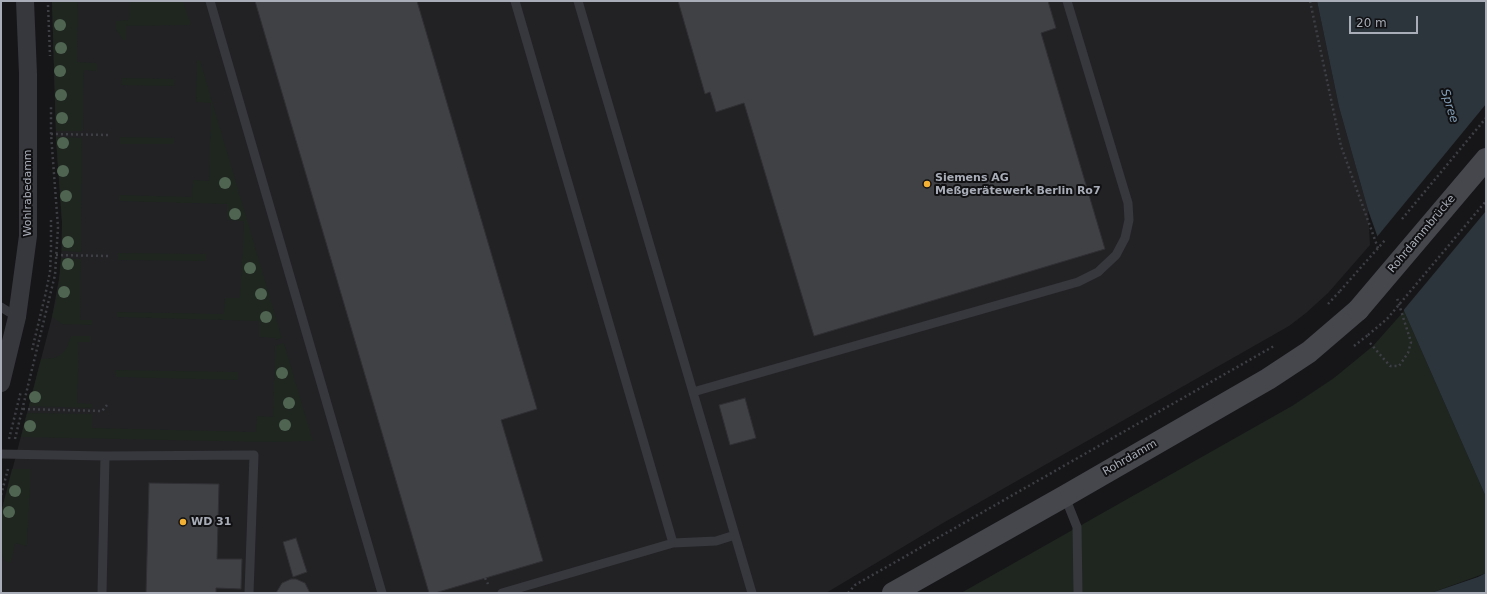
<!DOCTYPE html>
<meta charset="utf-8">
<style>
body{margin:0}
#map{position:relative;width:1487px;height:594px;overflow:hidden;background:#161618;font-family:"DejaVu Sans",sans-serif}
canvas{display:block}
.frame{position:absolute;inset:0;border:2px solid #a8adb8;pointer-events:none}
.scale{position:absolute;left:1349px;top:16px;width:69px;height:18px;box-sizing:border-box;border:2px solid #a8adb8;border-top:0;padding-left:5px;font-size:12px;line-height:14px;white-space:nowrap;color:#a8adb8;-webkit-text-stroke:3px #111113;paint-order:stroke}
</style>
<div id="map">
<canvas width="1487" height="594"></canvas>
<div class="frame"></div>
<div class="scale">20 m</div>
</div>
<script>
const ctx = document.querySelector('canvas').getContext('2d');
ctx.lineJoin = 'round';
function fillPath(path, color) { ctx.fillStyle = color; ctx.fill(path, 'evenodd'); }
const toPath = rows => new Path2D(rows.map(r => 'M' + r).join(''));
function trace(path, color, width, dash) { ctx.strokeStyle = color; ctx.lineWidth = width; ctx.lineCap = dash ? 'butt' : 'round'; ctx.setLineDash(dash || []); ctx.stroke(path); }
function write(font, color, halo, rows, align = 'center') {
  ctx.font = font + ' "DejaVu Sans",sans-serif'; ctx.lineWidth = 4; ctx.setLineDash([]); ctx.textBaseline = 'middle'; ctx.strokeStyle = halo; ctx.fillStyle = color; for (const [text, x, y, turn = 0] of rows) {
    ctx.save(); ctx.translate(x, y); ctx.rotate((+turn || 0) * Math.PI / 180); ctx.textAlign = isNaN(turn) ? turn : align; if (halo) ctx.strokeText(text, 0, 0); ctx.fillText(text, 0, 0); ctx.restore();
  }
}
fillPath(toPath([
 [52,1,1317,1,1339,107,1368,210,1370,245,1328,293,1306,313,1289,326,943,523,826,593,1,593,1,513,52,317,61,268,62,222,56,140]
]), '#222225');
fillPath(toPath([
 [52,1,78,1,77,62,97,63,97,71,84,70,83,131,56,131],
 [130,1,183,1,191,25,126,26,126,40,123,40,116,30,116,21,129,20],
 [200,60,282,338,275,340,275,338,259,337,259,321,117,317,117,312,224,314,225,298,240,298,244,221,227,220,227,204,119,201,119,195,192,197,193,180,209,181,211,103,196,102,197,61],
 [122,78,175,79,174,86,121,85],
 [56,137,82,138,81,252,62,251,62,222],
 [120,137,174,138,174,144,120,144],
 [118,253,206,254,206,261,118,260],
 [61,258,81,259,80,320,92,320,92,325,62,324,52,317,58,292],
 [1404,311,1486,497,1486,573,1431,593,961,593,1292,406,1334,378,1373,346],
 [71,336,91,336,91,342,79,342,77,403,92,404,92,408,29,406,41,359,54,358,60,355,66,349],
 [284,343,313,441,269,442,21,437,27,413,92,414,92,428,256,432,257,416,273,417,275,346],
 [115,370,238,372,238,380,116,377],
 [12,469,31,469,27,546,15,543,11,563,5,561,1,554,1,513]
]), '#1e261f');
fillPath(toPath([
 [1317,1,1486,1,1486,497,1404,311,1368,210,1339,107],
 [1486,573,1486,593,1431,593,1478,577]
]), '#2c353c');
fillPath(toPath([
 [1486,104,1486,211,1402,312,1376,238]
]), '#161618');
const building = toPath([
 [255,1,417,1,537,409,501,420,543,561,435,593,429,593,255,1],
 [678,1,1048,1,1056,28,1041,33,1105,249,814,336,744,103,716,112,710,92,705,94,678,1],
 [745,398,756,438,730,445,719,405,745,398],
 [149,483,219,484,217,559,242,559,241,589,216,588,216,593,146,593,149,483],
 [296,538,307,572,293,577,283,542,296,538],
 [291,579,296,579,305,583,310,593,276,593,282,583,291,579]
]);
fillPath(building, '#404145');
trace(building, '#303034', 1);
trace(toPath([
 [1310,1,1341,146,1379,251],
 [48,5,50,56],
 [51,134,109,135],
 [56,255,108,256],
 [1328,304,1340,291],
 [1370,343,1390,366,1399,366,1408,353,1411,342,1397,298],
 [1354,346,1368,335],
 [32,350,45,296,50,272,51,250,51,219],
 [23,409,102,411,107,405],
 [9,439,21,391],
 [15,439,55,275,58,227,51,134,51,105],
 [1,495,8,469],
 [485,578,488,584],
 [848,593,855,585,1274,346]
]), '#3d3f44', 2.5, [2, 3]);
trace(toPath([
 [210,1,382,593],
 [515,1,673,543],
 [578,1,752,593],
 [1,307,17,317],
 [693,392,1078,282,1098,272,1116,255,1125,238,1129,220,1128,203,1067,1],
 [1,454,105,456,254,455,249,593],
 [1065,497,1077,527,1078,593],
 [102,593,105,456],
 [502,593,673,543,716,541,735,535]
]), '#37383d', 9);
trace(toPath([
 [1,383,17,317,28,236,28,74,25,1]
]), '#37383d', 18);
trace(toPath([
 [893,593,1065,496,1268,379,1309,352,1358,310]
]), '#45474d', 22);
trace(toPath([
 [1402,219,1486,118],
 [1340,291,1386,239],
 [1368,335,1387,319,1486,201]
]), '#3d3f44', 2.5, [2, 3]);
trace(toPath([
 [1358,310,1486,159]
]), '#45474d', 22);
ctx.fillStyle = '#506452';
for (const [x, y] of [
 [60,25],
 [61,48],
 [60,71],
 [61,95],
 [62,118],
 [63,143],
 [63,171],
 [225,183],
 [66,196],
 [235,214],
 [68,242],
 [68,264],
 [250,268],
 [64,292],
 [261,294],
 [266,317],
 [282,373],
 [35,397],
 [289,403],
 [285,425],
 [30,426],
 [15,491],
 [9,512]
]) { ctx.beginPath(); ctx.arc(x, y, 6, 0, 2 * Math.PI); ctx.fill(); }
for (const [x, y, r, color] of [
 [927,184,4,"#f2b134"],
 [183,522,4,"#f2b134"]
]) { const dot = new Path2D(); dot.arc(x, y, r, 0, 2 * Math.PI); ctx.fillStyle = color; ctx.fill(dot); trace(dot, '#111113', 1.5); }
write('bold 11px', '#a8adb8', '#111113', [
 ["Siemens AG",935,178],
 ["Meßgerätewerk Berlin Ro7",935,191],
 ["WD 31",191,522]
], 'left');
write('11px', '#a8adb8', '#111113', [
 ["Wohlrabedamm",28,193,-90],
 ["Rohrdammbrücke",1422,234,-50],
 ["Rohrdamm",1130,458,-30]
]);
write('italic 12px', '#7f9bb3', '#111113', [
 ["Spree",1449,106,73]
]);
</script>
